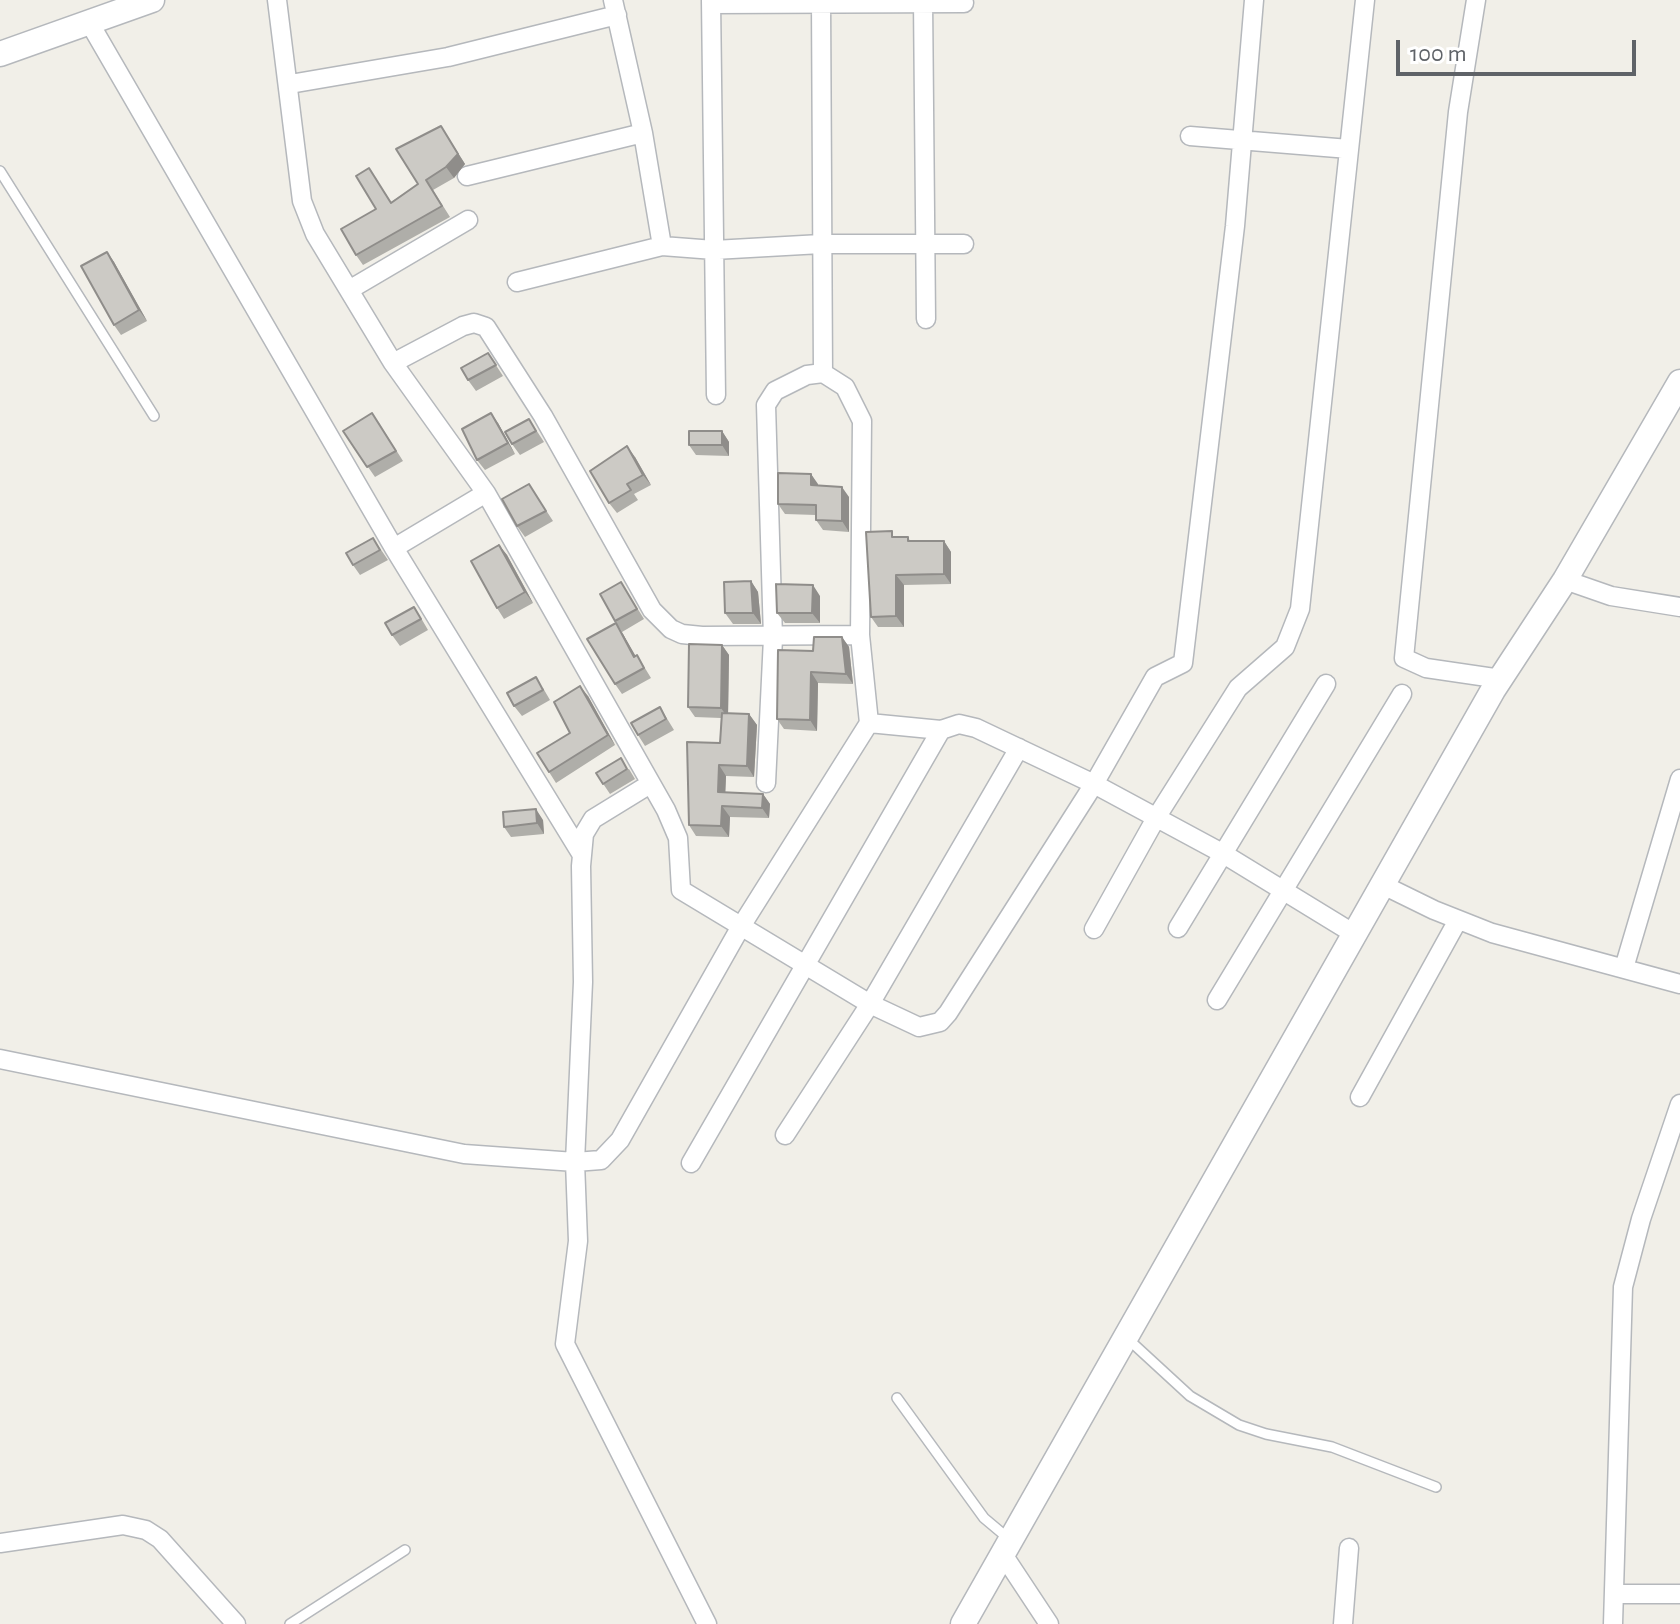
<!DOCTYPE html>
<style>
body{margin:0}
#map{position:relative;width:1680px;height:1624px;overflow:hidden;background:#f1efe8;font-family:"Alegreya Sans",sans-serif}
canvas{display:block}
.scale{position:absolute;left:1396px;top:40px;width:240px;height:36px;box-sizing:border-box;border:4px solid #5f6368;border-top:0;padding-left:10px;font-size:24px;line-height:28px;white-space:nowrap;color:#5f6368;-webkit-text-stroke:6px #fff;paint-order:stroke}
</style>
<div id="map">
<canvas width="1680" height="1624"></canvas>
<div class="scale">100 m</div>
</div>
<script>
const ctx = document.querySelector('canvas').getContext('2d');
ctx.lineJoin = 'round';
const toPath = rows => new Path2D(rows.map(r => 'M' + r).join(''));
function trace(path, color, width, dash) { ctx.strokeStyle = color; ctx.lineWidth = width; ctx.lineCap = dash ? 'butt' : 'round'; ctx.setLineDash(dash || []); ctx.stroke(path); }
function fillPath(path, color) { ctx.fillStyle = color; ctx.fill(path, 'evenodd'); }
const service = toPath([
 [0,171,154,416],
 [1128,1339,1190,1396,1239,1425,1266,1434,1332,1447,1436,1487],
 [897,1398,984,1518,1009,1539],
 [290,1624,405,1550]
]);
const minor = toPath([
 [277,0,302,201,315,234,393,363,486,493,666,810,678,838,681,890,870,1004,919,1027,940,1022,948,1013,1094,784,1155,677,1183,663,1235,226,1254,0],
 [613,0,643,133,662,246],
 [711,0,716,395],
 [821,0,823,373],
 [923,0,926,319],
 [1476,0,1458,112,1404,658,1426,668,1501,679],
 [711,4,964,3],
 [89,22,394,548,582,855],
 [290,84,448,57,617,15],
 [1190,136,1349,149],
 [467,176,643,133],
 [517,282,662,246,714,250,821,244,964,244],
 [349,290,468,220],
 [393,363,463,326,474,323,486,327,543,416,652,610,671,629,682,634,702,636,860,635],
 [394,548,486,493],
 [1565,580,1611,596,1680,607],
 [766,783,773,638,766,405,775,391,807,375,823,373,845,387,862,421,860,635,869,723,941,730,959,724,976,728,1094,784,1222,853,1356,935],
 [650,784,593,819,584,834,581,866,583,982,575,1162,578,1241,565,1344,707,1624],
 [1383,885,1434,910,1492,933,1680,984],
 [1178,928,1326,684],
 [1094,929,1156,818,1238,688,1285,647,1300,609,1365,0],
 [1624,968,1680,779],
 [1217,1000,1402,694],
 [0,1059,464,1154,575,1162,601,1160,620,1140,740,928,869,723],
 [1360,1097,1458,920],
 [785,1135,870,1004,1019,748],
 [691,1163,941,730],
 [0,1543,123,1525,146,1530,160,1539,236,1624],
 [1004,1556,1049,1624],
 [1614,1594,1680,1594],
 [1343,1624,1349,1548],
 [1613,1624,1623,1287,1641,1219,1680,1104]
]);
const tertiary = toPath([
 [0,54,152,0],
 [963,1624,1493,690,1565,580,1680,382]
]);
trace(service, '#b5b8bc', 12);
trace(minor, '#b5b8bc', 21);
trace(tertiary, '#b5b8bc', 27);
trace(service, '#fff', 9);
trace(minor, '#fff', 18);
trace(tertiary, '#fff', 24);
fillPath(toPath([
 [441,126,465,164,454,178,433,190,450,217,363,265,356,255,376,209,369,168,391,202,418,184],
 [107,252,114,262,147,321,121,335,114,325],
 [488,353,503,376,476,391,468,380],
 [529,419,544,442,520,455,512,444],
 [379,423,403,461,375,477,343,431],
 [498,423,515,454,485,470,477,460],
 [722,431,729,442,729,456,696,455,689,445],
 [635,457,651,485,634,494,638,500,617,513,609,503],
 [811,474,818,486,849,497,849,532,823,530,816,520,816,515,785,514,778,504],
 [529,484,553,521,525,537,517,526],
 [896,537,908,537,910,541,944,541,951,552,951,584,904,585,904,627,878,627,871,617],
 [373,538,388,560,360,575,353,565],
 [499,545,507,555,533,603,504,619,497,608],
 [751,581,758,592,761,624,733,624,725,613],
 [621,582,644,619,622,632,615,621],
 [820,596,820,623,785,623,777,613],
 [421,618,428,630,400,646,392,635],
 [623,634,635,656,637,655,651,678,622,694,615,684],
 [842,637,849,647,853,684,818,683,817,731,784,729,777,719,813,651],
 [722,645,729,655,728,713,749,714,757,725,754,777,726,776,725,792,763,794,770,804,769,818,730,817,729,837,696,836,689,825,720,743,721,718,695,717,688,707],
 [543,688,550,700,522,716,514,706],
 [588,696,615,745,556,783,537,753,570,733],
 [660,707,674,730,645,746,638,735],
 [629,769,635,779,610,794,596,773],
 [543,820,544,834,511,837,504,827]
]), '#afaea9');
fillPath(toPath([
 [441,126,465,164,454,178,446,167],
 [107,252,114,262,147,321,139,310],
 [491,413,498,423,515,454,508,443],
 [722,431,729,442,729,456,722,445],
 [627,446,635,457,651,485,643,475],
 [811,474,818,484,818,496,811,485],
 [842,487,849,497,849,532,842,521],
 [944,541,951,552,951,584,944,574],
 [499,545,507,555,533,603,525,592],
 [896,575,904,585,904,627,896,616],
 [751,581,758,592,761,624,753,613],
 [813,585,820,596,820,623,812,613],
 [616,623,623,634,642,667,634,657],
 [842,637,849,647,853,684,846,674],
 [722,645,729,655,728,718,721,708],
 [811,672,818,683,817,731,810,720],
 [580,686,588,696,615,745,608,735],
 [749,714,757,725,754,777,747,766],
 [719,765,726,776,725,803,718,792],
 [763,794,770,804,769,818,762,808],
 [722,806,730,817,729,837,721,826],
 [536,809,543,820,544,834,537,823]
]), '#8f8d8a');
const building = toPath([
 [441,126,458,154,446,167,426,180,442,206,356,255,341,229,376,209,356,176,369,168,391,203,418,184,396,149,441,126],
 [107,252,139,310,114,325,81,266,107,252],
 [488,353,496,365,468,380,461,368,488,353],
 [372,413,396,451,367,467,343,431,372,413],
 [491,413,508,443,477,460,462,429,491,413],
 [529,419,536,431,512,444,505,432,529,419],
 [689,431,722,431,722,445,689,445,689,431],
 [627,446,643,475,627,484,631,490,609,503,590,471,627,446],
 [778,473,811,474,811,485,842,487,842,521,816,520,816,505,778,504,778,473],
 [529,484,546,511,517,526,502,499,529,484],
 [892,531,892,537,908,537,908,541,944,541,944,574,896,575,896,616,871,617,866,532,892,531],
 [373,538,380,550,353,565,346,553,373,538],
 [499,545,525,592,497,608,471,561,499,545],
 [751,581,753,613,725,613,724,582,751,581],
 [621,582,637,609,615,621,600,594,621,582],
 [776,584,813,585,812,613,777,613,776,584],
 [414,607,421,619,392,635,385,623,414,607],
 [616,623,634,657,637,655,644,668,615,684,587,639,616,623],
 [814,637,842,637,846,674,811,672,810,720,777,719,778,650,813,651,814,637],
 [689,644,722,645,721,708,688,707,689,644],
 [536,677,543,690,514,706,507,693,536,677],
 [580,686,608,735,549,772,537,753,570,733,554,702,580,686],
 [660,707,666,719,638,735,631,723,660,707],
 [722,713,749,714,747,766,719,765,718,792,763,794,762,808,722,806,721,826,689,825,687,742,720,743,722,713],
 [621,758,627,769,603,784,596,773,621,758],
 [536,809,537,823,504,827,503,812,536,809]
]);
fillPath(building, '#cccac5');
trace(building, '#8f8d8a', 2);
</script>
